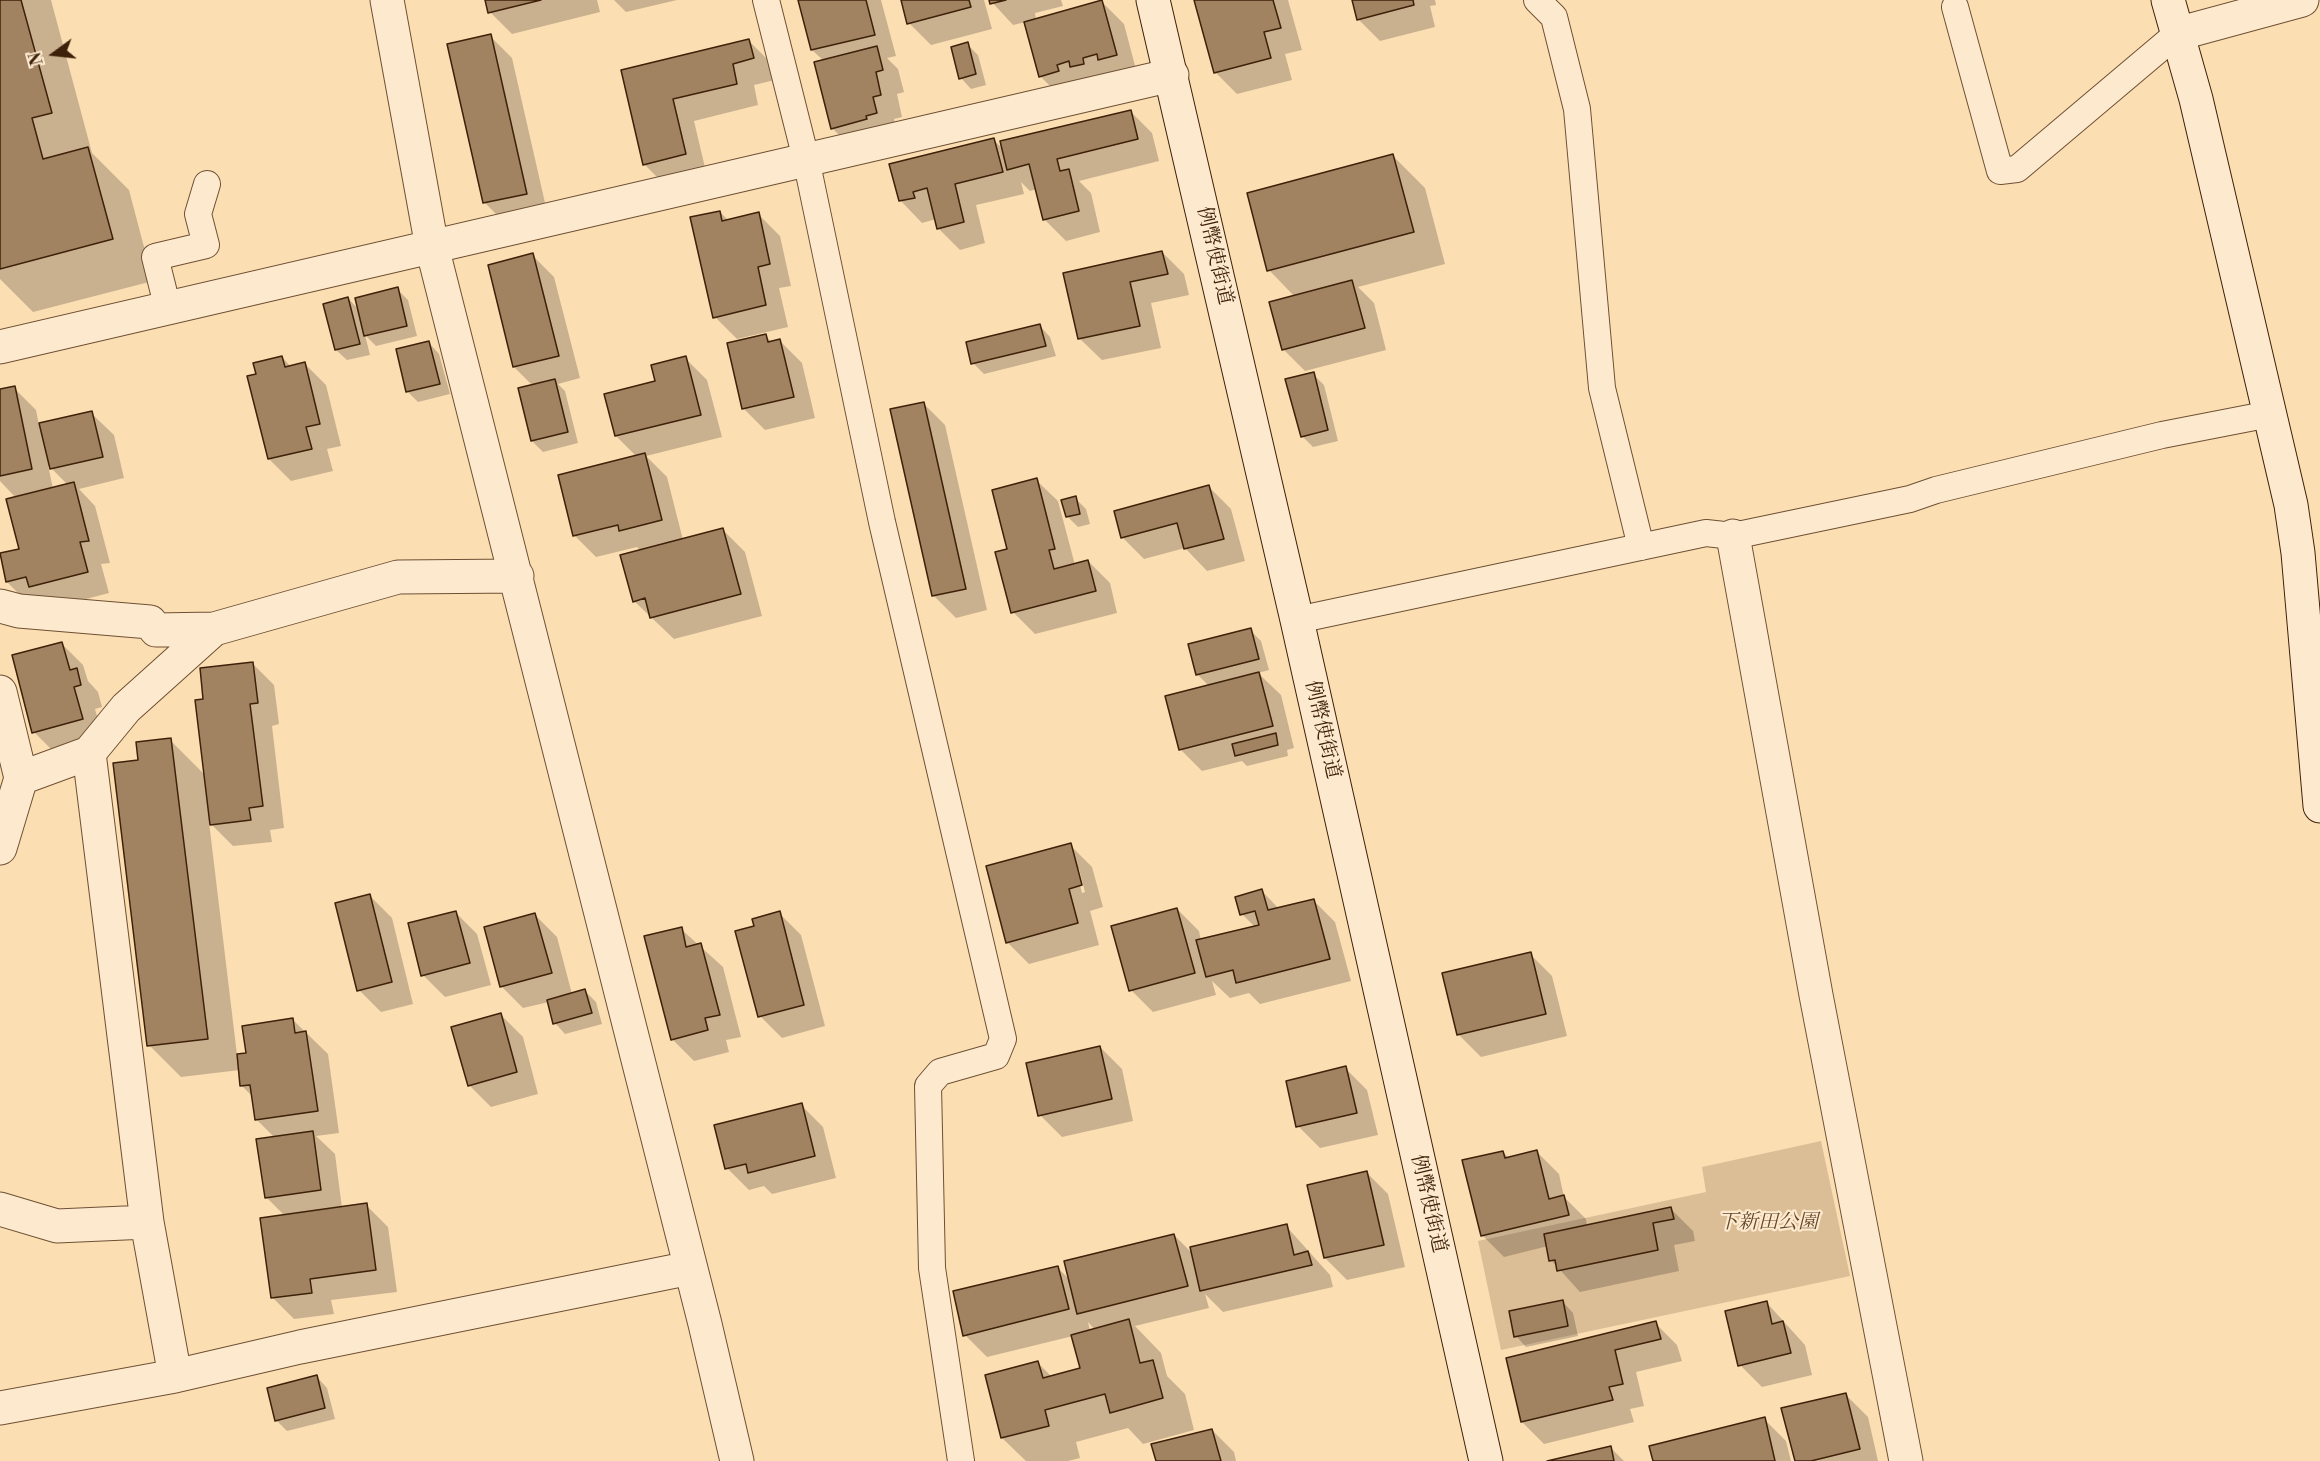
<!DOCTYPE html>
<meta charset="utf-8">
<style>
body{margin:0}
#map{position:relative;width:2320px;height:1461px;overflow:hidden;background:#fcdeb3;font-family:"Libre Bodoni",serif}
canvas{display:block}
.north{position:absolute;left:24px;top:24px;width:60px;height:60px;-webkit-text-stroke:4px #fdeace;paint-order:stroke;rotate:255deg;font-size:16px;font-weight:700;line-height:24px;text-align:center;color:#3e2109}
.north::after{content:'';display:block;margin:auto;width:21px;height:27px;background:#3e2109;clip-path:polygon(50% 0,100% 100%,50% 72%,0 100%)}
</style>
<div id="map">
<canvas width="2320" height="1461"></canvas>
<div class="north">N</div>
</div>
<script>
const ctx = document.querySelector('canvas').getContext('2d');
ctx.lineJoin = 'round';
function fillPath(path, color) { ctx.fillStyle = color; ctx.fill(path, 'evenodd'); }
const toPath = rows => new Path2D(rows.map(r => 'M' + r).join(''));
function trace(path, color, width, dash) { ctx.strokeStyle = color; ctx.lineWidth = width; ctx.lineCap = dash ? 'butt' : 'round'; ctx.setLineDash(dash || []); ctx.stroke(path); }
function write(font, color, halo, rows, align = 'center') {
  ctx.font = font + ' "Libre Bodoni","Noto Serif JP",serif'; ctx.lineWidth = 4.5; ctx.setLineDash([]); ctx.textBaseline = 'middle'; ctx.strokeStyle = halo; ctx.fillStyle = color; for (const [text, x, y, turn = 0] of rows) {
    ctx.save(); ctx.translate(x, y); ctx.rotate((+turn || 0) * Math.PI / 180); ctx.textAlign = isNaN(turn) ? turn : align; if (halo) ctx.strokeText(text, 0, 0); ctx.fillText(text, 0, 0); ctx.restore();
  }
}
fillPath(toPath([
 [1821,1141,1850,1276,1501,1350,1478,1241,1706,1192,1702,1167]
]), '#dcbe96');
fillPath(toPath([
 [0,0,51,0,92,153,129,190,153,281,33,312,0,279],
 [487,0,597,0,600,12,512,34,490,12],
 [614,0,677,0,626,12],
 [800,0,881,0,896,56,887,58,898,69,904,92,897,94,902,117,894,119,898,135,854,150,832,128,824,61,812,50],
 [902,0,984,0,992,29,931,45,909,23],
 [990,0,1061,0,1063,6,1035,13,1036,20,1102,2,1124,24,1138,77,1062,98,1040,76,1026,22,1013,25],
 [1196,0,1288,0,1302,50,1285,54,1292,80,1237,94,1215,72],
 [1353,0,1435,0,1436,5,1430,6,1435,27,1380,41,1358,19],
 [490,36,512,58,548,216,506,224,484,202],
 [749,41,771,63,775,80,754,85,758,105,694,121,707,176,666,186,644,164,623,71],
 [967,44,978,55,986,85,971,89,961,78],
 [1130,111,1152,133,1159,161,1079,181,1091,193,1100,232,1066,241,1044,219,1037,189,1030,191,1021,182,1024,194,976,205,985,243,960,250,938,228,936,219,922,223,900,200,994,140,1003,149],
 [1393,156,1425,188,1445,264,1358,287,1374,303,1386,350,1305,371,1283,349,1295,297,1269,270],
 [720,212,729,221,758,214,780,236,791,286,779,288,788,327,737,339,715,317],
 [1162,252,1184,274,1189,295,1151,303,1161,348,1102,360,1079,338,1065,274],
 [532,255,554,277,580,378,558,384,565,391,578,443,543,452,532,441,519,389,533,386,514,367,489,266],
 [397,289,408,300,417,336,376,346,365,335,370,355,347,360,336,350,348,298,359,310],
 [1040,326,1050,337,1056,356,984,374,973,363],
 [766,336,772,343,780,341,802,363,815,418,765,430,743,408],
 [429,343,439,354,450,394,418,402,407,391],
 [282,357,291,367,304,363,326,385,341,446,327,449,333,471,291,481,269,459,257,375],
 [685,358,707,380,722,437,646,456,667,477,683,540,723,530,745,552,762,616,674,639,634,601,641,551,637,547,596,557,574,535,637,457,616,436,657,382],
 [1313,374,1324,385,1338,441,1313,447,1302,436],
 [14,388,36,410,39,425,91,413,114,435,124,478,79,489,95,506,110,563,101,564,109,593,52,608,29,604,7,582,21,550,16,498,0,481,0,391],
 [48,465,68,485,53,489],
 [923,403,945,425,987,610,956,618,934,596],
 [1036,480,1058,501,1075,565,1088,561,1110,583,1117,613,1035,634,1013,612,1009,550],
 [1209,487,1231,509,1245,561,1207,571,1185,548,1144,559,1122,537],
 [1075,498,1086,509,1090,524,1078,527,1067,516],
 [1250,630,1261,641,1269,670,1258,673,1281,695,1294,748,1287,750,1288,756,1247,766,1242,761,1202,771,1180,749,1209,686,1197,674],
 [61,643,83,665,88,681,98,692,102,707,95,709,104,741,56,754,34,732],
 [252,663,274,685,279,724,272,726,284,828,270,830,272,842,233,846,209,822,237,1055,247,1054,293,1020,328,1054,339,1133,316,1136,335,1154,342,1208,366,1205,388,1227,397,1292,331,1300,334,1314,294,1319,272,1297,285,1216,266,1197,275,1138,256,1119,253,1097,242,1086,240,1070,181,1077,149,1045,140,761,170,740,205,775,205,701],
 [1070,845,1092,867,1103,907,1090,911,1099,945,1029,964,1007,942],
 [1076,869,1079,869,1085,892,1082,893],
 [1262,891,1279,909,1313,900,1335,922,1351,981,1260,1004,1249,993,1230,998,1212,981,1216,995,1153,1012,1131,990,1177,909,1199,931,1201,941,1255,927,1242,914],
 [370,896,392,918,413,1004,381,1012,359,990],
 [455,912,477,934,491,985,445,997,423,975],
 [779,913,801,935,825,1026,782,1038,760,1016,756,927],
 [535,915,557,937,572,994,585,991,596,1002,602,1024,565,1034,555,1023,549,1002,523,1008,501,986],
 [681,929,723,967,741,1037,726,1040,729,1052,694,1061,672,1039],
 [1530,954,1552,976,1567,1036,1481,1057,1459,1035],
 [501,1015,523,1037,538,1094,491,1107,469,1085],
 [1100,1047,1122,1069,1133,1121,1062,1137,1040,1115],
 [1345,1068,1367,1090,1378,1135,1320,1148,1298,1126],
 [801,1105,823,1127,836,1178,772,1194,764,1186,749,1190,727,1168],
 [1503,1152,1509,1158,1537,1152,1559,1174,1564,1197,1586,1219,1587,1226,1671,1209,1693,1231,1695,1241,1674,1245,1679,1271,1580,1292,1551,1260,1548,1246,1504,1257,1482,1235],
 [1366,1172,1388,1194,1405,1267,1347,1280,1325,1258],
 [1286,1226,1330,1275,1333,1287,1223,1312,1205,1294,1209,1308,1135,1326,1161,1353,1167,1376,1185,1394,1194,1430,1143,1444,1128,1428,1076,1442,1080,1458,1068,1461,1026,1461,1002,1438,987,1376,1038,1363,1052,1377,1082,1369,1073,1336,987,1357,965,1335,1057,1267,1070,1280,1174,1235,1193,1254],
 [1088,1322,1095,1330,1090,1331],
 [1563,1302,1573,1313,1578,1336,1526,1347,1516,1336],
 [1766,1302,1805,1345,1812,1375,1762,1387,1740,1365],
 [1655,1323,1677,1345,1682,1361,1636,1372,1644,1406,1630,1409,1634,1422,1544,1444,1522,1422,1507,1359],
 [317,1377,327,1388,335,1419,287,1431,276,1420],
 [1846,1395,1868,1417,1878,1461,1796,1461],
 [1764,1419,1786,1441,1791,1461,1654,1461],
 [1212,1430,1234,1452,1236,1461,1157,1461],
 [1610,1447,1624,1461,1554,1461]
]), '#0003');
const building = toPath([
 [0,0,21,0,52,113,32,118,43,159,88,147,113,239,0,269,0,0],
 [485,0,541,0,488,13,485,0],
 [798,0,866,0,875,35,811,50,798,0],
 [901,0,969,0,971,7,907,24,901,0],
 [989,0,1006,0,990,4,989,0],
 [1102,0,1117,55,1098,60,1097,54,1083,58,1084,64,1070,67,1069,61,1057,65,1059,71,1039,77,1024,22,1102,0],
 [1194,0,1273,0,1281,28,1264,32,1271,58,1214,73,1194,0],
 [1352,0,1413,0,1414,5,1357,20,1352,0],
 [491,34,527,194,483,203,447,44,491,34],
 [749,39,754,58,733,64,737,84,673,99,686,154,643,165,621,70,749,39],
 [968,42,976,74,959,79,951,47,968,42],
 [877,46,883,70,876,72,881,95,873,97,877,113,866,116,867,119,831,129,814,62,877,46],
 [1131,110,1138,139,1057,159,1060,171,1069,169,1079,211,1043,220,1029,164,1007,170,1000,141,1131,110],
 [994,138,1003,172,955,184,964,222,937,229,927,188,913,192,915,198,899,201,889,164,994,138],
 [1393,154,1414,232,1267,271,1247,193,1393,154],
 [720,211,722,221,759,212,770,264,758,267,766,305,713,318,690,217,720,211],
 [1162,251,1168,274,1130,282,1140,326,1078,339,1063,273,1162,251],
 [533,253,559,356,513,367,488,265,533,253],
 [1352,280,1365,328,1282,350,1269,302,1352,280],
 [398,287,407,326,364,336,355,298,398,287],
 [348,297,360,344,335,350,323,304,348,297],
 [1040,324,1046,346,971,364,966,342,1040,324],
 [766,334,768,342,780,339,794,397,742,409,727,343,766,334],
 [429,341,440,384,406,392,396,349,429,341],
 [282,356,285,367,305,362,320,424,306,427,312,449,268,459,247,376,256,374,253,363,282,356],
 [686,356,701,415,615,436,604,394,655,381,651,365,686,356],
 [1314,372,1328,430,1301,437,1285,379,1314,372],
 [555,379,568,432,531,441,518,388,555,379],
 [15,386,32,469,0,476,0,389,15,386],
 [924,402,966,589,932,596,890,409,924,402],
 [92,411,103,457,50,469,39,423,92,411],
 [645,453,662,520,619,531,618,525,573,536,558,475,645,453],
 [1037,478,1055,549,1049,550,1054,569,1088,560,1096,591,1011,613,995,552,1007,549,992,490,1037,478],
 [74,482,89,541,80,542,88,572,29,587,26,577,6,582,0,553,19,549,6,499,74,482],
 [1209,485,1224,539,1184,549,1177,523,1121,538,1114,511,1209,485],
 [1076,496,1080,514,1066,517,1061,500,1076,496],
 [723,528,741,594,650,618,645,598,633,602,620,555,723,528],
 [1251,628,1259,659,1196,675,1188,644,1251,628],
 [62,642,70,670,77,668,81,685,74,687,83,719,32,733,12,655,62,642],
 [253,662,258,703,250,704,263,806,249,808,251,820,210,825,195,700,203,699,200,668,253,662],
 [1259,672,1273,726,1179,750,1165,696,1259,672],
 [1276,733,1278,745,1235,756,1232,744,1276,733],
 [171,738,208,1039,147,1046,113,763,138,760,136,742,171,738],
 [1071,843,1082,885,1069,889,1078,923,1006,943,986,866,1071,843],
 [1262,889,1268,910,1314,899,1330,959,1236,983,1233,970,1206,977,1196,940,1259,925,1255,911,1240,915,1235,897,1262,889],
 [370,894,392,982,357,991,335,903,370,894],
 [1177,908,1195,973,1129,991,1111,926,1177,908],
 [456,911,470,963,421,976,408,923,456,911],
 [780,911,804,1005,758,1017,735,931,754,926,752,919,780,911],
 [535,913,552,973,500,987,484,927,535,913],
 [682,927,686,947,701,943,720,1015,705,1018,708,1030,671,1040,644,936,682,927],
 [1531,952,1546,1014,1457,1035,1442,973,1531,952],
 [585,989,592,1013,553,1024,547,1000,585,989],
 [501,1013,517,1072,468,1086,451,1027,501,1013],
 [293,1018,295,1033,306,1031,318,1111,255,1120,250,1085,240,1086,237,1054,246,1053,242,1026,293,1018],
 [1100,1046,1112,1099,1038,1116,1026,1063,1100,1046],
 [1346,1066,1357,1113,1296,1127,1286,1081,1346,1066],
 [802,1103,815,1156,748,1173,746,1164,725,1169,714,1125,802,1103],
 [313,1131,321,1190,265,1198,256,1139,313,1131],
 [1537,1150,1549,1199,1564,1195,1569,1215,1481,1236,1462,1160,1503,1151,1505,1158,1537,1150],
 [1367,1171,1384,1245,1324,1258,1307,1185,1367,1171],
 [367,1203,376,1270,310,1279,312,1293,271,1298,260,1218,367,1203],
 [1671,1207,1674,1219,1653,1223,1658,1250,1557,1271,1555,1260,1549,1261,1544,1234,1671,1207],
 [1287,1224,1294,1255,1308,1251,1312,1265,1200,1291,1190,1247,1287,1224],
 [1174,1234,1188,1286,1077,1314,1064,1261,1174,1234],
 [1058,1266,1069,1309,963,1336,953,1291,1058,1266],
 [1563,1300,1568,1326,1514,1337,1509,1311,1563,1300],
 [1767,1301,1772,1324,1783,1321,1791,1353,1738,1366,1725,1311,1767,1301],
 [1129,1319,1140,1363,1153,1360,1163,1398,1110,1413,1105,1394,1045,1410,1049,1426,1001,1438,985,1375,1038,1361,1043,1378,1080,1368,1071,1335,1129,1319],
 [1656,1321,1661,1339,1615,1350,1623,1384,1609,1387,1613,1400,1521,1422,1506,1358,1656,1321],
 [317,1375,325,1408,275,1421,267,1388,317,1375],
 [1846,1393,1860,1449,1811,1461,1795,1461,1781,1408,1846,1393],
 [1765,1417,1775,1461,1653,1461,1649,1446,1765,1417],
 [1212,1429,1221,1461,1156,1461,1151,1444,1212,1429],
 [1611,1446,1614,1461,1547,1461,1611,1446]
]);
fillPath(building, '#a18361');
trace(building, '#3e2109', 1.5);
const lane = toPath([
 [766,0,806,159,882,522,1003,1039,996,1056,940,1072,928,1086,932,1268,961,1461],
 [1537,0,1554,17,1577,109,1602,388,1641,547],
 [1955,7,2000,171,2017,169,2177,34],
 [168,309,155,257,206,245,198,214,207,184],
 [1297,620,1706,533,1733,536,1910,499,1936,490,2162,435,2270,414]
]);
const street = toPath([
 [387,0,432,247,705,1324,737,1461],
 [2177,34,2302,0],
 [0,347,1172,75],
 [1733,536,1816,995,1906,1461],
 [0,606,19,611,150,622,156,630,214,629,398,577,517,576],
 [0,692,21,778,0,848],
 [89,753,126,708,214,629],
 [21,778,89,753,147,1222,175,1376],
 [0,1209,57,1226,147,1222],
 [0,1408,175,1376,300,1347,690,1268]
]);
const secondary = toPath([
 [1153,0,1297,620,1486,1461],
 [2168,0,2196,99,2291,505,2298,553,2320,806]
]);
trace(lane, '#6e5034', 28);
trace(street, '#6e5034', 35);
trace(secondary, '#3e2109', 35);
trace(lane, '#fdeace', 26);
trace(street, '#fdeace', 33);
trace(secondary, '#fdeace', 33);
write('20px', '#3e2109', '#fdeace', [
 ["例幣使街道",1214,256,77],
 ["例幣使街道",1322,730,77],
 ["例幣使街道",1428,1204,77]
]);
write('italic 20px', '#66482c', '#fdeace', [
 ["下新田公園",1768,1223]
]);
</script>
